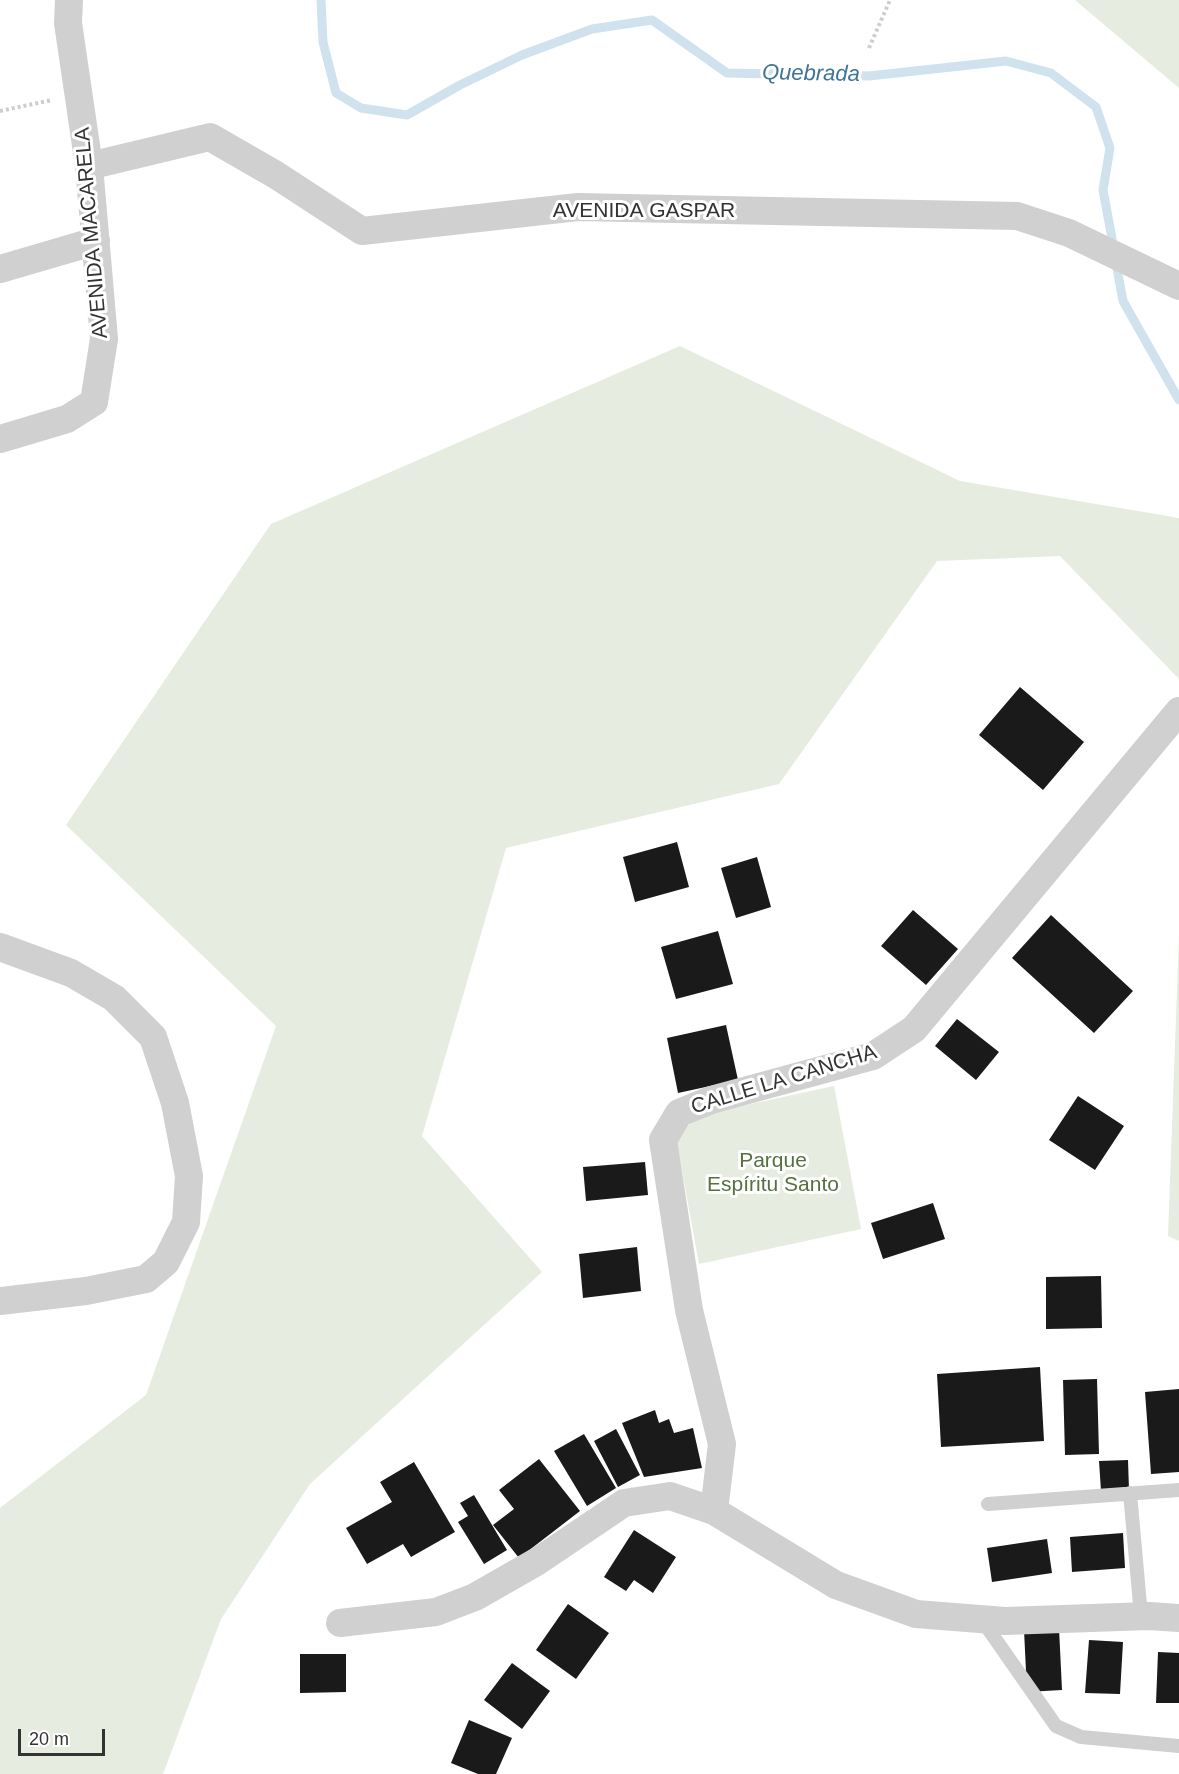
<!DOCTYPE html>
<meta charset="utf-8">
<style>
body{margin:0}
#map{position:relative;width:1179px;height:1774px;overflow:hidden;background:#fff;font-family:Arial,sans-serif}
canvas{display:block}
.scale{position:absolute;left:18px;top:1729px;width:87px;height:27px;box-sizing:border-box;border:3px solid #333;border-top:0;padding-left:8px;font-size:18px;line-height:21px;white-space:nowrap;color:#333;-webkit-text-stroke:4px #fff;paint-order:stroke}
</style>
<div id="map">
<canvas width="1179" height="1774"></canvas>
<div class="scale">20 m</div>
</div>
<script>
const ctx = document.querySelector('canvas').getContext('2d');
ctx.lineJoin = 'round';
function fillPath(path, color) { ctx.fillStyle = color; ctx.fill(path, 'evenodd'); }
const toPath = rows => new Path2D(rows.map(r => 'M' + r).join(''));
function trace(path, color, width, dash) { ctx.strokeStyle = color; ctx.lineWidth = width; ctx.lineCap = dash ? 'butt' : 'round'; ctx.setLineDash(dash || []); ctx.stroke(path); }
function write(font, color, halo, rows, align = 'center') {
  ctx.font = font + ' Arial,sans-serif'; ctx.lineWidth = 6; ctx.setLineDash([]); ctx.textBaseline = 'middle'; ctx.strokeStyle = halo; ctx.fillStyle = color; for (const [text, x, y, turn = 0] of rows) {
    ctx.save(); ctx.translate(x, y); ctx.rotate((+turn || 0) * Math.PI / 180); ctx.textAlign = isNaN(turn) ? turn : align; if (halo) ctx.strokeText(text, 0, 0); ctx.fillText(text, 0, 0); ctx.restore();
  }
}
fillPath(toPath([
 [1075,0,1179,0,1179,88],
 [680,346,960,481,1179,518,1179,679,1060,556,937,561,779,784,506,848,422,1136,542,1272,310,1484,221,1619,163,1774,0,1774,0,1508,146,1395,276,1026,66,825,271,524],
 [1179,935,1179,1241,1168,1236],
 [834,1086,861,1229,699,1264,677,1143,684,1129,700,1115]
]), '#e6ecdf');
trace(toPath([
 [321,0,323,42,336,93,361,108,407,115,460,85,522,55,592,29,652,20,727,73,869,76,1006,61,1051,73,1096,107,1110,148,1103,190,1114,249],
 [1116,263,1123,301,1179,400]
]), '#cfe2ee', 9);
fillPath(toPath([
 [1020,687,1084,742,1043,790,979,735],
 [677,842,689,887,635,902,623,857],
 [757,857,771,907,736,918,721,868],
 [913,910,958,949,926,985,881,946],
 [1051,915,1133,991,1094,1033,1012,958],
 [718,931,733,984,676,999,661,947],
 [957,1019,999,1052,976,1080,935,1046],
 [726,1025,738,1080,678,1093,667,1038],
 [1078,1096,1124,1126,1095,1170,1049,1140],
 [645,1162,648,1195,586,1201,583,1167],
 [933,1203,945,1239,883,1259,871,1223],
 [637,1247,641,1291,583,1298,579,1254],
 [1101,1276,1102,1328,1046,1329,1046,1277],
 [1040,1367,1044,1441,941,1447,937,1374],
 [1097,1379,1099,1454,1065,1455,1063,1380],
 [1179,1389,1179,1472,1151,1474,1145,1392],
 [655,1410,659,1423,669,1419,674,1433,693,1428,702,1468,644,1477,622,1423],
 [616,1429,640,1475,618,1487,594,1441],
 [584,1434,616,1488,587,1506,554,1451],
 [539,1459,580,1511,519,1558,493,1525,514,1509,499,1490],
 [1128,1460,1129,1490,1101,1491,1099,1461],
 [414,1462,455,1532,411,1557,403,1544,367,1564,346,1528,392,1502,380,1482],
 [474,1495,507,1550,484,1564,458,1522,468,1516,460,1503],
 [634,1530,676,1557,653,1593,634,1580,626,1591,604,1577],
 [1123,1533,1125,1568,1072,1572,1070,1537],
 [1047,1539,1052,1573,992,1582,987,1548],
 [568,1604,609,1633,576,1679,536,1650],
 [1059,1628,1062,1690,1027,1692,1024,1630],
 [1089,1640,1123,1642,1120,1694,1085,1693],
 [1158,1652,1179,1653,1179,1703,1156,1703],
 [300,1654,346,1654,346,1692,300,1693],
 [512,1663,550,1691,522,1729,484,1700],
 [469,1720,512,1738,496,1774,478,1774,451,1763]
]), '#1a1a1a');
trace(toPath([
 [869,48,890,0],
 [0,111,52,100]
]), '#cdcdcd', 4, [3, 3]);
trace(toPath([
 [1130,1493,1141,1616],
 [988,1504,1179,1490],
 [982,1620,1056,1726,1081,1737,1179,1746]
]), '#d0d0d0', 14);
trace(toPath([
 [89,166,210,137,276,175,362,231,578,207,1017,216,1069,233,1179,286],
 [0,269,96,241],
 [0,439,67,419,94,402,104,339,89,166,68,23,69,0],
 [0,947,71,973,114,998,153,1037,175,1103,189,1176,186,1222,166,1262,146,1279,86,1291,0,1301],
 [714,1511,722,1444,689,1310,663,1140,679,1113,711,1100,873,1056,914,1029,1179,711],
 [340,1623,436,1612,475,1597,538,1561,624,1503,670,1496,714,1511,836,1585,916,1614,1005,1621,1149,1616,1179,1618]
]), '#d0d0d0', 28);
write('21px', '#333', '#fff', [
 ["AVENIDA GASPAR",644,211],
 ["AVENIDA MACARELA",92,233,-95],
 ["CALLE LA CANCHA",784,1080,-17]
]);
write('21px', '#56703f', '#fff', [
 ["Parque",773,1161],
 ["Espíritu Santo",773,1185]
]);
write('italic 22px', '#3f7597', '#fff', [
 ["Quebrada",811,74,1]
]);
</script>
